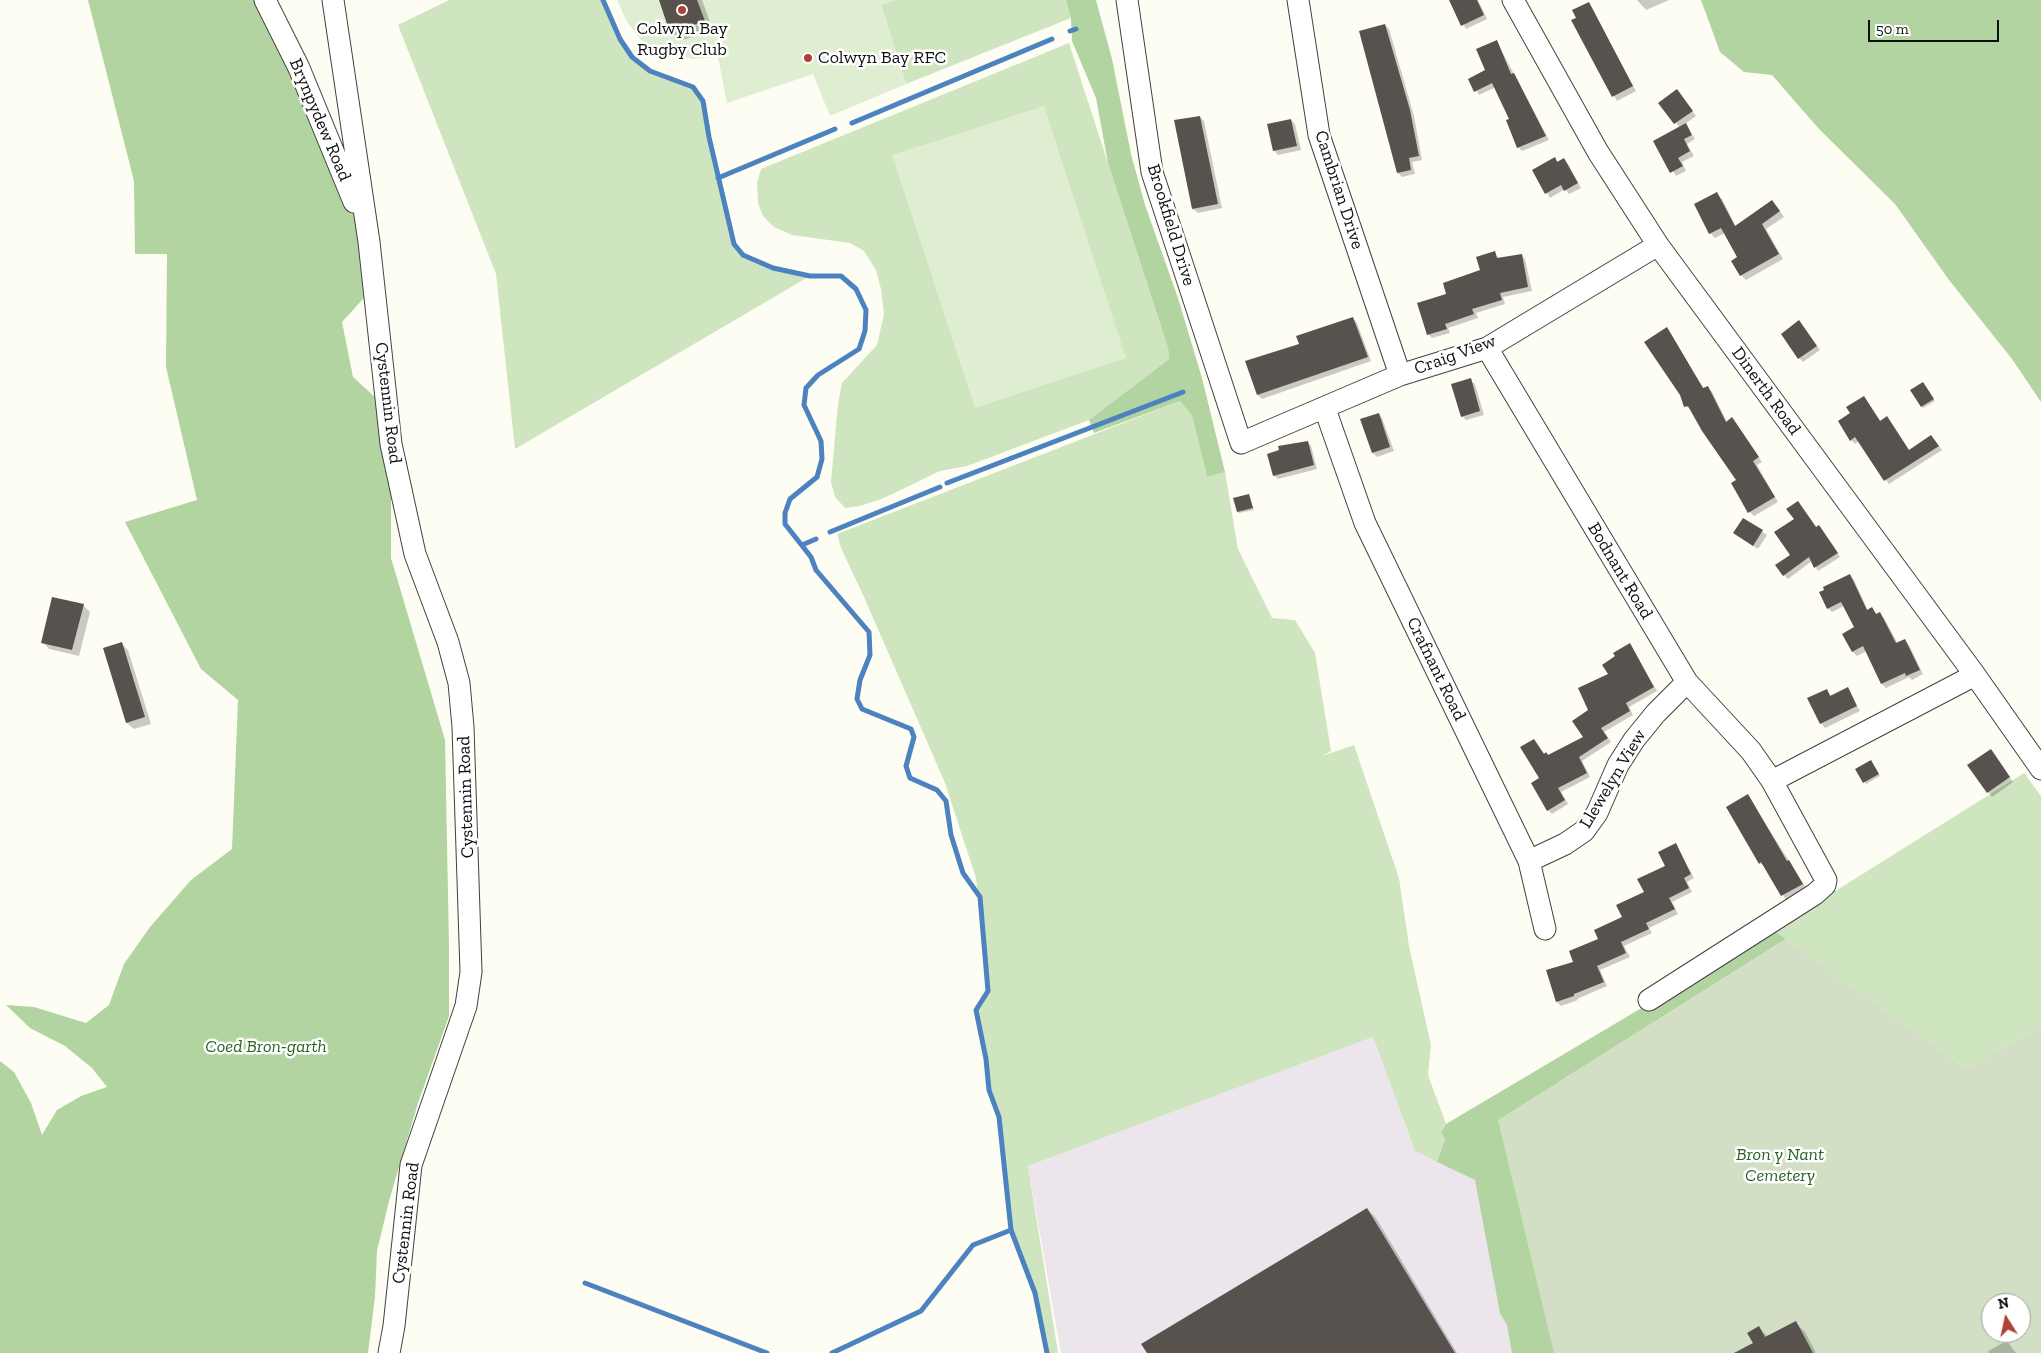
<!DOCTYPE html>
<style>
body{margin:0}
#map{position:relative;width:2041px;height:1353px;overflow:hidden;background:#fefdf3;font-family:"Zilla Slab",serif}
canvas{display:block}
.north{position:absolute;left:1981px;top:1293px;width:50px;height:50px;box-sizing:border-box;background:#fff;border:1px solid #9f9f9f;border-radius:50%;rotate:350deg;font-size:14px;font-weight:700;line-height:20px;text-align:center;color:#0f0f0f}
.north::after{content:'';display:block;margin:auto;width:18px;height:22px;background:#b14035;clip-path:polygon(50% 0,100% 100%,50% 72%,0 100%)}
.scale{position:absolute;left:1868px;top:20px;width:131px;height:22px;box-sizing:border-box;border:2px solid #0f0f0f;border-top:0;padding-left:6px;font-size:15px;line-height:18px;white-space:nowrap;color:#0f0f0f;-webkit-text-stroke:4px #fff;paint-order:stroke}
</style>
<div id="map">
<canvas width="2041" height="1353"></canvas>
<div class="north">N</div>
<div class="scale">50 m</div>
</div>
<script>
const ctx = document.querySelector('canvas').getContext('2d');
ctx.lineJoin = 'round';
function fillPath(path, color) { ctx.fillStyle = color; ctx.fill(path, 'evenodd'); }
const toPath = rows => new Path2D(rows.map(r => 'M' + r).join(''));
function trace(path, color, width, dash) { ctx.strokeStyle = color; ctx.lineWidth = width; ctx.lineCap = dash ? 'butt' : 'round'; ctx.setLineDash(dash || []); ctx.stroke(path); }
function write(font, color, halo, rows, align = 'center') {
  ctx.font = font + ' "Zilla Slab",serif'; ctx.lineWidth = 5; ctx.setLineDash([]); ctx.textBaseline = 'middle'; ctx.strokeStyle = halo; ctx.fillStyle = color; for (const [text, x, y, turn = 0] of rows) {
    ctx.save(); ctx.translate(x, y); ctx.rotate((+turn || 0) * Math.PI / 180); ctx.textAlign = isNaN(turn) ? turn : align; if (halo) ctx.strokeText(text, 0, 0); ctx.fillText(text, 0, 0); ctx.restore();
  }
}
fillPath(toPath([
 [1373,1037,1415,1151,1486,1185,1534,1353,1061,1353,1028,1166]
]), '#ede5ec');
fillPath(toPath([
 [449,0,603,0,620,39,632,57,650,71,693,87,703,101,709,137,734,244,743,255,773,268,810,276,515,449,496,274,398,25],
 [895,0,1066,0,1071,18,906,84,881,5],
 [1069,43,1168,348,1169,359,1089,420,967,466,940,471,884,498,860,506,845,508,835,497,831,482,838,404,842,383,877,345,884,314,881,289,876,270,864,251,850,243,792,235,774,227,763,216,758,203,757,183,761,169],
 [1180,401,1192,416,1207,477,1225,472,1238,549,1272,618,1295,620,1315,653,1331,751,1322,756,1354,745,1399,878,1409,946,1431,1045,1428,1075,1446,1124,1441,1133,1445,1139,1437,1162,1415,1151,1373,1037,1028,1166,1058,1353,1047,1353,1035,1293,1011,1230,999,1117,989,1090,986,1059,976,1010,988,990,976,878,945,783,864,597,841,548,837,534],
 [2024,773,2041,796,2041,1027,1966,1068,1773,930]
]), '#cee5bf');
fillPath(toPath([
 [88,0,264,0,369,242,374,287,342,322,353,377,387,408,391,444,391,558,445,740,449,946,449,1016,418,1103,389,1201,377,1251,375,1297,368,1353,0,1353,0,1061,14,1072,31,1103,42,1135,57,1110,81,1096,107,1087,92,1068,65,1046,30,1028,6,1005,34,1007,86,1023,109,1005,124,964,150,927,191,880,232,849,238,700,201,669,125,522,197,500,166,367,167,254,135,254,134,181],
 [1066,0,1096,0,1112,59,1131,154,1145,205,1178,298,1202,378,1225,472,1207,477,1192,416,1180,401,1094,433,1089,420,1169,359,1168,348,1108,163,1096,98,1072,41,1071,18],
 [1701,0,2041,0,2041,402,2012,359,1949,280,1895,204,1819,129,1772,75,1744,72,1720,52],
 [1773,930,1786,939,1562,1080,1581,1353,1512,1353,1507,1325,1500,1313,1475,1180,1437,1162,1445,1139,1441,1133,1446,1124]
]), '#b1d4a0');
fillPath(toPath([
 [1786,939,1966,1068,2041,1027,2041,1353,1554,1353,1498,1120],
 [1991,1303,2021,1303,2021,1333,1991,1333]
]), '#d3dfc5');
fillPath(toPath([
 [617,0,895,0,881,5,906,84,830,116,813,74,727,103,718,57,693,59,657,50,641,40,627,22],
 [1044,106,1126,358,975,408,892,155]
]), '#dfedd0');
fillPath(toPath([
 [660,0,702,0,713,30,680,41,671,32],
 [1451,0,1478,0,1487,19,1466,29],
 [1637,0,1669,0,1646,10],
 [1588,4,1636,91,1617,101,1573,21,1578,18],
 [1385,25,1389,29,1414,116,1422,160,1412,162,1415,174,1402,177,1398,173],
 [1497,42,1549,140,1522,151,1518,147,1511,120,1496,87,1479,95,1470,79,1487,71],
 [1681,95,1696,116,1685,124,1695,139,1687,144,1694,156,1682,162,1686,171,1676,176,1655,141,1680,128,1660,103],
 [1200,117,1204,121,1222,208,1198,213,1193,209,1175,121],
 [1291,120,1295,124,1301,150,1278,155,1274,150],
 [1555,158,1559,163,1564,160,1568,164,1581,188,1569,194,1565,189,1550,198,1533,170],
 [1717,194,1722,199,1736,227,1777,207,1784,217,1766,229,1783,259,1746,280,1741,275,1739,258,1725,233,1715,238,1710,233],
 [1494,252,1499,259,1521,255,1525,259,1532,291,1503,297,1505,304,1476,313,1478,318,1448,328,1450,333,1432,338,1428,334,1448,294,1482,271],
 [1353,319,1357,323,1371,361,1262,399,1258,395,1300,345],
 [1803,326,1820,350,1803,362,1799,358],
 [1666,329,1704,389,1708,388,1712,392,1727,422,1732,419,1736,423,1762,462,1757,465,1778,502,1754,516,1750,512,1738,481,1692,410,1685,406],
 [1470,380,1475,384,1484,415,1466,420,1462,416],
 [1925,385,1935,401,1923,408,1922,406],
 [1864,397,1881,422,1910,451,1931,436,1942,450,1889,484,1859,441,1855,444,1851,440,1852,414],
 [1378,414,1382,418,1394,451,1377,457,1373,453],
 [1307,442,1311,446,1317,469,1278,479,1274,475,1279,447],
 [1249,495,1254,510,1239,513,1238,512],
 [1798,502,1817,528,1822,530,1840,557,1818,571,1812,561,1788,579,1784,575,1791,555],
 [1743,519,1767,535,1758,549,1734,533],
 [1850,576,1854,580,1868,611,1872,609,1877,615,1880,614,1884,618,1898,644,1905,641,1909,645,1923,674,1912,680,1909,677,1886,688,1882,684,1867,651,1857,656,1853,652,1844,634,1856,628,1844,606,1832,612,1828,608],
 [83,605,90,612,79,656,49,649,43,642],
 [122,644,128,650,151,724,134,729,127,723,104,649],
 [1629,645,1657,691,1629,707,1633,715,1604,732,1611,742,1582,761,1590,777,1561,792,1568,804,1552,814,1548,810,1534,740,1545,755,1548,756,1585,737,1590,711],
 [1847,689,1860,711,1825,728,1821,723,1826,690,1832,696],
 [1995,755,2013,782,1992,797,1969,765],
 [1872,763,1880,776,1866,784,1857,769],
 [1748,796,1806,888,1786,900,1765,867,1760,863],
 [1676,845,1694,878,1687,882,1692,892,1672,902,1678,914,1649,928,1652,933,1624,946,1630,957,1600,970,1607,986,1577,999,1578,1000,1561,1006,1557,1002,1575,963,1624,918,1645,893,1667,866],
 [1367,1209,1376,1218,1457,1353,1148,1353],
 [1796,1323,1805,1332,1816,1353,1739,1353,1754,1344,1759,1328,1768,1337],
 [2007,1341,2016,1353,1989,1353,1988,1351]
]), '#0003');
trace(toPath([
 [603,0,620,39,632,57,650,71,693,87,703,101,709,137,734,244,743,255,773,268,810,276,841,276,856,289,866,310,865,331,859,349,818,375,806,388,804,405,821,441,822,459,817,477,790,499,785,513,785,524,811,557,816,570,869,632,870,655,860,680,857,699,862,709,911,729,914,737,906,766,910,778,937,790,946,801,951,835,963,873,980,897,988,991,976,1010,986,1059,989,1090,999,1117,1011,1230,1035,1293,1047,1353],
 [1070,31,1076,29],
 [852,123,1052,39],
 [718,178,835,129],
 [947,483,1183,392],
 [830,532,940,487],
 [802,545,816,539],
 [585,1283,767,1353],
 [832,1353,921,1311,973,1245,1011,1230]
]), '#4b82bf', 5);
fillPath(toPath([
 [659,0,697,0,705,21,670,33],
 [1449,0,1477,0,1484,15,1461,26],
 [1589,2,1633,86,1612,97,1571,20,1576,18,1572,10],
 [1385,24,1410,110,1419,156,1409,158,1411,170,1397,173,1359,31],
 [1497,40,1511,74,1514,73,1546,136,1517,148,1506,120,1509,119,1492,83,1474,92,1468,79,1485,70,1476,49],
 [1677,89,1693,111,1674,124,1658,103],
 [1200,116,1218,204,1192,209,1174,120],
 [1291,119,1297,146,1273,151,1267,124],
 [1686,123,1692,135,1684,139,1690,151,1678,158,1683,166,1670,173,1653,141],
 [1555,157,1557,162,1564,158,1578,183,1564,191,1561,185,1545,194,1532,170],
 [1717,192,1735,226,1772,200,1780,211,1762,224,1779,254,1740,276,1731,261,1737,257,1721,228,1709,234,1694,204],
 [1495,251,1497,258,1522,254,1528,287,1500,293,1502,300,1472,309,1474,314,1445,324,1447,329,1427,335,1417,303,1446,294,1443,283,1480,270,1476,257],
 [1353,317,1368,357,1257,395,1245,361,1299,344,1296,336],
 [1799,320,1817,346,1798,359,1781,334],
 [1667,327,1703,388,1708,386,1726,422,1732,417,1759,457,1753,461,1775,497,1748,513,1731,483,1736,480,1702,431,1688,406,1684,407,1680,395,1644,342],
 [1471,378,1480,411,1461,417,1451,384],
 [1923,382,1934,399,1921,407,1910,390],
 [1864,396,1880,421,1887,416,1909,450,1931,435,1939,446,1884,481,1855,437,1850,441,1838,421,1850,413,1846,407],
 [1379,413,1390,447,1372,453,1360,419],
 [1308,441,1314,465,1273,476,1267,454,1279,450,1278,446],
 [1249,494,1253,508,1237,512,1233,498],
 [1798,501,1816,527,1819,525,1838,553,1814,568,1809,557,1783,576,1775,565,1790,555,1774,532,1794,519,1786,509],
 [1743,518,1763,530,1753,546,1733,533],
 [1850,574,1867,610,1872,607,1876,614,1880,612,1896,643,1905,639,1920,670,1906,676,1905,673,1881,684,1863,646,1852,652,1842,634,1854,627,1841,602,1827,609,1819,592,1824,590,1823,587],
 [52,597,84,604,72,650,41,643],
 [122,642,145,717,126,723,103,648],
 [1630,643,1654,687,1626,703,1630,711,1601,728,1608,738,1579,757,1587,773,1558,788,1565,800,1547,811,1531,783,1539,778,1520,747,1534,739,1544,754,1546,752,1548,755,1583,737,1572,721,1588,710,1578,688,1608,674,1602,665,1615,656,1613,653],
 [1848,687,1857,706,1820,724,1807,698,1827,689,1830,696],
 [1991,749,2010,777,1987,793,1967,765],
 [1871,760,1879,774,1863,783,1855,769],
 [1748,794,1787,861,1789,860,1803,884,1781,896,1761,862,1759,864,1726,807],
 [1676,843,1691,874,1684,878,1689,888,1669,898,1675,909,1646,923,1649,929,1621,942,1626,953,1597,966,1604,982,1574,994,1574,996,1556,1002,1546,970,1573,962,1569,951,1598,939,1594,930,1622,917,1616,905,1644,892,1637,879,1665,866,1658,852],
 [1367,1208,1455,1353,1147,1353,1141,1344],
 [1796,1321,1813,1353,1734,1353,1753,1343,1747,1333,1759,1326,1765,1337]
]), '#57524d');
const minor = toPath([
 [265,0,299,68,354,202],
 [333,0,369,242,391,444,415,554,448,642,459,683,463,727,471,972,466,1006,411,1165,394,1326,389,1353],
 [1127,0,1152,172,1241,443,1400,375,1487,348,1658,245],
 [1298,0,1319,135,1400,375],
 [1513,0,1598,152,1658,245,1975,675,2041,769],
 [1487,348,1687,682,1751,751,1772,781,1826,880,1825,885,1815,894,1649,1000],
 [1325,409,1365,523,1529,861,1545,929],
 [1772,781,1975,675],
 [1529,861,1565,844,1584,831,1597,813,1618,765,1634,740,1656,713,1687,682]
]);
trace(minor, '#424242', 23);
trace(minor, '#fff', 21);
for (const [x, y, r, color] of [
 [682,10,5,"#b14035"],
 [808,58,5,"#b14035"]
]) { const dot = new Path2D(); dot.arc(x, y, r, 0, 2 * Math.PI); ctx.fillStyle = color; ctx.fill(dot); trace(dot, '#fff', 2); }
write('18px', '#0f0f0f', '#fff', [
 ["Colwyn Bay",682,29],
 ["Rugby Club",682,50],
 ["Colwyn Bay RFC",818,58,"left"]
]);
write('18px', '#0f0f0f', '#fff', [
 ["Brynpydew Road",320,120,67],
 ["Cambrian Drive",1339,190,72],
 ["Brookfield Drive",1171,225,73],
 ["Craig View",1455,355,-20],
 ["Dinerth Road",1766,391,54],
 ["Cystennin Road",388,403,83],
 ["Bodnant Road",1620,571,59],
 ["Crafnant Road",1436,669,64],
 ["Llewelyn View",1613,779,-59],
 ["Cystennin Road",466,797,-92],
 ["Cystennin Road",406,1223,-83]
]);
write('italic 18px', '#2a6126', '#fff', [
 ["Coed Bron-garth",266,1047],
 ["Bron y Nant",1780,1155],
 ["Cemetery",1780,1176]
]);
</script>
